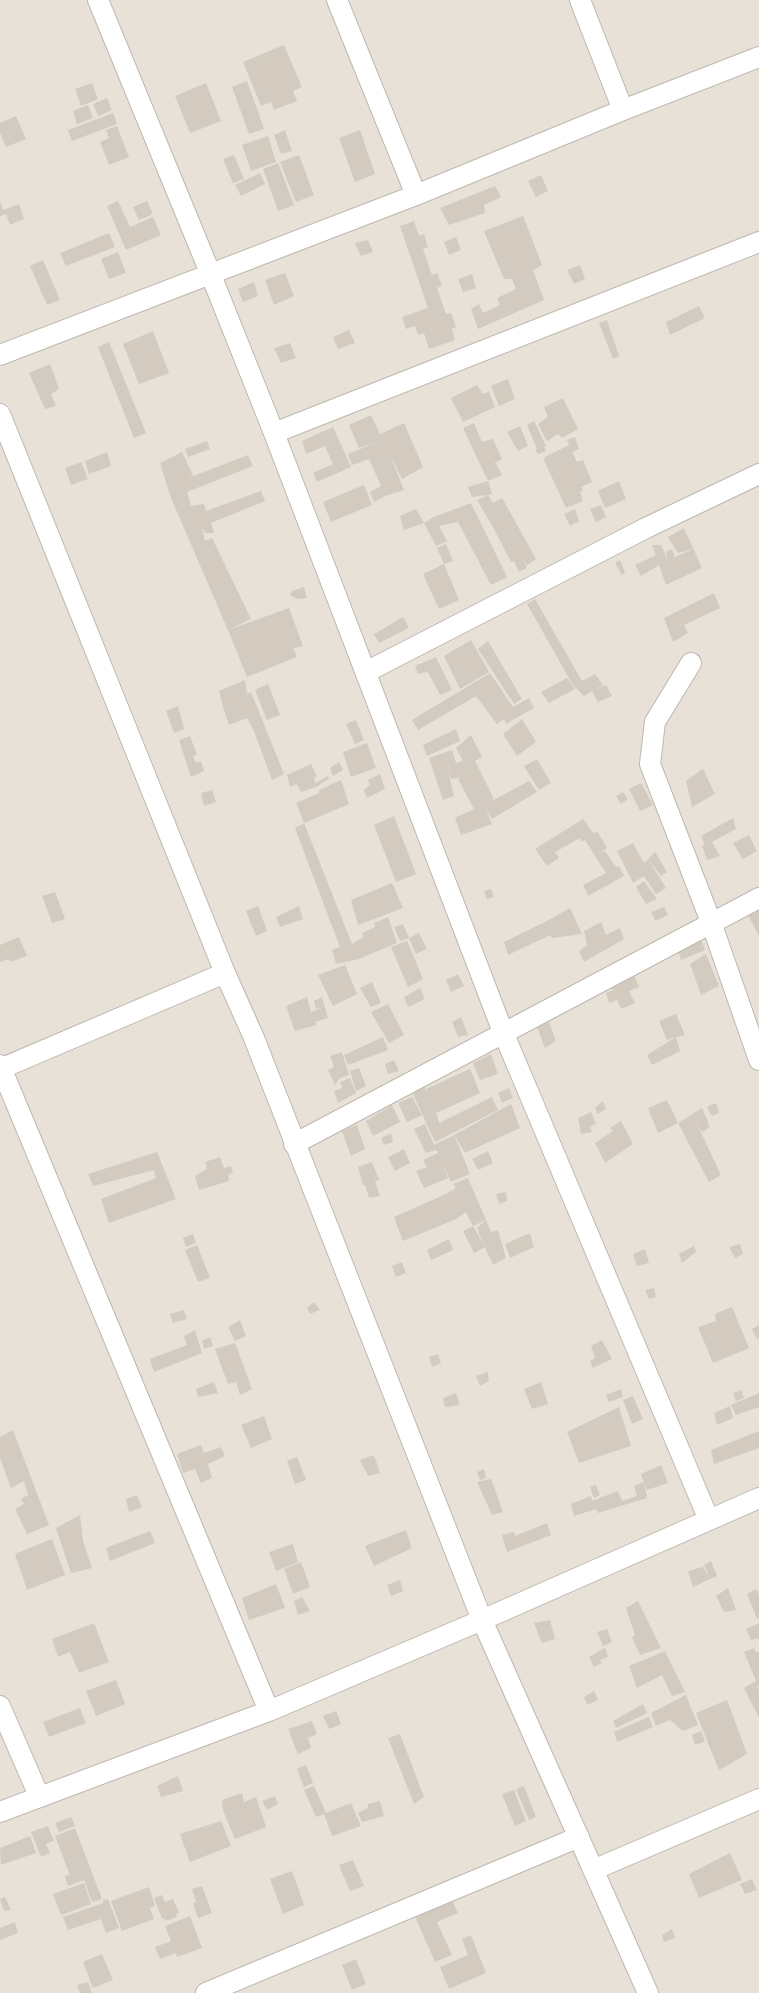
<!DOCTYPE html>
<style>
body{margin:0}
canvas{display:block;background:#f3f0ea}
</style>
<canvas width="759" height="1993"></canvas>
<script>
const ctx = document.querySelector('canvas').getContext('2d');
ctx.lineJoin = 'round';
function fillPath(path, color) { ctx.fillStyle = color; ctx.fill(path, 'evenodd'); }
const toPath = rows => new Path2D(rows.map(r => 'M' + r).join(''));
function trace(path, color, width, dash) { ctx.strokeStyle = color; ctx.lineWidth = width; ctx.lineCap = dash ? 'butt' : 'round'; ctx.setLineDash(dash || []); ctx.stroke(path); }
fillPath(toPath([
 [0,0,759,0,759,1993,0,1993]
]), '#e7e1d8');
fillPath(toPath([
 [284,45,302,87,293,91,297,101,274,110,271,102,261,106,243,62],
 [247,81,264,129,249,134,232,87],
 [92,83,98,99,81,106,75,89],
 [206,83,221,121,190,133,175,96],
 [107,98,112,110,98,116,93,104],
 [88,105,93,118,77,124,73,111],
 [113,113,117,124,72,141,68,130],
 [16,116,26,139,6,147,0,133,0,123],
 [117,126,129,157,109,165,100,142,109,138,106,130],
 [285,130,292,151,281,154,274,135],
 [360,130,375,174,355,182,339,138],
 [268,136,276,162,251,171,242,145],
 [234,155,244,179,233,183,223,159],
 [299,155,314,195,296,202,280,162],
 [278,163,294,205,278,211,263,169],
 [260,173,265,184,241,196,235,185],
 [541,175,548,191,536,197,528,181],
 [495,186,501,197,484,205,485,213,449,225,440,208],
 [0,201,3,210,19,204,24,219,10,225,6,214,0,216],
 [118,201,130,227,153,217,161,235,126,250,107,206],
 [147,201,153,214,139,220,133,207],
 [523,216,542,265,533,270,544,300,478,329,471,309,479,304,483,313,500,305,497,298,516,289,512,279,504,279,484,231],
 [414,221,419,236,424,234,428,247,423,249,432,275,437,273,442,286,437,288,446,314,451,313,456,327,452,329,455,340,429,349,424,333,418,335,415,326,406,329,402,317,428,308,400,226],
 [109,233,115,247,66,266,60,253],
 [456,237,461,250,449,255,444,242],
 [368,240,373,252,361,256,355,243],
 [118,252,126,273,109,279,101,259],
 [43,260,60,300,47,305,30,266],
 [580,265,585,279,574,284,567,270],
 [285,273,294,296,274,305,265,280],
 [472,274,476,288,463,292,458,279],
 [254,282,258,296,243,302,238,289],
 [699,306,705,318,670,335,666,322],
 [607,320,619,356,613,359,599,323],
 [349,330,355,343,338,349,333,337],
 [153,331,169,373,139,384,123,344],
 [109,342,146,433,134,438,98,347],
 [290,343,296,358,281,363,274,348],
 [50,364,59,389,51,394,56,406,45,409,29,373],
 [508,379,515,399,499,406,491,386],
 [477,385,483,394,489,392,495,407,463,422,451,398],
 [563,398,578,429,562,438,558,434,547,441,538,424,548,417,544,407],
 [371,415,380,434,404,423,423,467,402,479,390,455,404,490,385,496,374,502,370,492,381,486,369,459,352,465,348,454,375,443,359,448,349,425],
 [534,421,546,446,544,447,546,451,538,454,535,450,537,449,527,425],
 [474,423,482,442,493,439,502,459,491,465,496,463,502,475,488,481,492,494,488,495,493,503,502,498,536,559,527,565,523,559,527,568,519,572,514,561,511,562,494,529,477,500,488,495,472,497,468,487,488,481,463,428],
 [520,426,528,446,518,451,507,432],
 [333,427,351,467,317,482,313,473,333,464,325,446,306,454,302,441],
 [575,437,579,449,572,452,577,462,583,460,592,482,581,487,583,490,580,492,583,501,566,508,543,458,569,445,567,440],
 [207,441,210,449,188,457,185,449],
 [107,452,111,466,89,474,85,461],
 [182,452,193,475,188,478,248,455,253,466,187,492,191,506,204,504,206,511,261,491,265,501,211,523,214,533,205,533,202,527,205,541,212,538,251,619,228,630,171,498,160,463],
 [81,462,88,479,71,485,65,468],
 [619,481,626,499,605,508,598,491],
 [364,485,372,505,331,522,323,502],
 [471,503,507,577,491,585,458,522,439,526,447,541,436,546,424,523,434,517],
 [601,505,606,517,596,522,590,509],
 [416,509,424,523,404,530,400,516],
 [575,509,579,521,570,526,564,514],
 [684,528,702,568,666,585,659,565,641,576,635,565,656,555,652,545,661,545,668,561,666,552,672,549,675,557,693,549,678,553,668,537],
 [446,544,453,561,444,564,437,548],
 [620,560,625,572,622,575,615,563],
 [444,564,459,600,439,609,423,574],
 [304,587,307,598,297,599,290,595,292,591],
 [714,593,720,608,684,625,688,633,673,642,664,618],
 [535,599,582,681,595,674,603,685,584,696,573,685,527,604],
 [289,608,303,646,293,648,297,657,247,677,228,630],
 [403,617,409,628,379,643,374,634],
 [471,640,489,672,460,689,444,656],
 [488,641,522,699,514,704,478,649],
 [436,657,452,690,440,695,428,672,418,674,415,666],
 [490,673,513,707,529,698,534,708,506,724,504,719,497,724,476,696,418,730,412,720],
 [567,678,575,689,549,703,541,692],
 [245,680,247,694,251,692,284,774,272,780,254,731,247,718,229,725,224,710,219,691],
 [268,684,280,715,267,720,255,690],
 [606,685,612,696,598,702,592,691],
 [178,706,184,729,174,733,166,711],
 [522,719,536,742,517,756,503,734],
 [356,720,364,740,355,744,346,724],
 [456,729,460,741,427,756,423,745],
 [471,735,482,757,475,761,494,799,488,803,529,781,537,792,492,819,485,806,492,824,461,835,455,818,480,806,474,809,458,779,461,777,451,779,448,771,454,796,443,800,429,758,452,750,456,763,463,761,456,748],
 [190,736,197,755,193,756,196,763,201,761,204,771,191,777,179,740],
 [367,743,376,768,351,777,343,752],
 [537,759,551,783,539,790,524,766],
 [339,762,343,770,333,776,330,768],
 [311,764,317,777,314,778,315,783,328,776,329,779,316,787,301,792,297,784,290,787,287,775],
 [703,769,715,794,692,807,686,781],
 [380,774,385,789,367,798,364,790,370,785,368,780],
 [341,780,349,804,304,823,352,944,363,937,362,933,375,927,374,923,388,917,397,943,359,959,336,964,332,950,340,947,295,828,304,823,296,803,319,793,319,790],
 [641,783,653,805,640,811,629,789],
 [212,790,216,802,204,806,201,793],
 [623,792,628,799,621,804,616,796],
 [394,816,416,874,396,882,374,825],
 [733,818,736,829,712,842,720,856,707,860,702,846,705,845,701,836],
 [583,819,594,834,597,831,607,848,599,854,605,851,616,867,619,866,624,876,588,896,583,885,606,873,585,840,582,842,580,838,555,852,559,858,547,866,535,849],
 [749,835,757,851,743,859,733,843],
 [633,843,644,863,655,852,667,872,661,876,648,859,666,888,656,894,644,876,633,883,617,851],
 [644,881,657,899,646,904,636,887],
 [392,883,403,908,358,925,351,900],
 [491,889,494,897,487,899,484,891],
 [55,892,65,919,52,923,42,896],
 [759,902,759,936,745,909],
 [258,906,267,931,256,936,246,911],
 [299,906,303,919,280,927,276,917],
 [664,907,668,915,655,921,651,912],
 [570,908,582,934,552,938,550,935,508,955,504,942,543,923],
 [601,922,606,935,620,928,624,939,584,962,579,951,587,945,584,931],
 [403,924,409,938,419,933,427,949,416,954,409,938,400,941,394,927],
 [700,936,705,950,681,960,677,948],
 [19,937,27,956,10,962,9,959,0,962,0,945],
 [407,941,423,979,408,987,391,947],
 [706,954,719,986,701,995,690,964],
 [345,965,357,994,333,1006,318,975],
 [458,974,464,986,451,992,446,980],
 [634,975,639,987,629,991,635,1003,621,1009,617,1000,609,1003,606,993,613,990,611,987],
 [372,982,381,1003,371,1007,360,988],
 [420,988,425,999,408,1007,404,997],
 [307,997,311,1012,325,1007,316,1009,314,1001,322,997,328,1018,315,1022,316,1025,295,1031,286,1006],
 [388,1004,404,1035,389,1043,371,1012],
 [676,1014,685,1035,676,1037,680,1051,652,1065,647,1055,676,1037,667,1040,659,1021],
 [461,1017,468,1035,458,1037,452,1022],
 [549,1022,556,1041,545,1048,537,1027],
 [383,1037,388,1050,348,1065,344,1055],
 [342,1052,349,1075,340,1078,335,1085,328,1070,334,1067,330,1056],
 [491,1054,498,1074,480,1080,473,1063],
 [394,1060,399,1071,388,1074,385,1064],
 [359,1068,366,1086,356,1091,350,1071],
 [470,1069,480,1093,436,1113,439,1123,492,1097,498,1110,435,1142,413,1094,424,1087,429,1095,426,1089],
 [350,1078,356,1093,338,1103,334,1091,342,1088,340,1082],
 [509,1088,513,1098,502,1103,498,1093],
 [412,1097,422,1115,407,1122,398,1103],
 [667,1100,678,1123,658,1133,648,1108],
 [603,1101,606,1109,598,1114,595,1108],
 [716,1103,719,1113,712,1116,707,1107],
 [511,1104,520,1128,465,1153,454,1135],
 [392,1105,400,1122,373,1136,366,1121],
 [702,1108,710,1127,702,1132,696,1122,721,1175,709,1182,678,1123],
 [591,1112,596,1124,590,1126,592,1132,581,1134,578,1118],
 [621,1121,633,1144,605,1163,595,1143,613,1131,610,1128],
 [425,1124,434,1145,454,1135,470,1174,451,1182,441,1161,448,1178,424,1188,416,1171,427,1167,423,1160,438,1153,436,1150,426,1153,414,1129],
 [357,1125,365,1149,351,1156,342,1131],
 [391,1133,393,1142,384,1145,381,1138],
 [404,1149,410,1163,395,1171,388,1157],
 [488,1151,493,1163,478,1170,472,1159],
 [157,1152,176,1199,109,1223,101,1199,156,1178,154,1170,93,1186,88,1174],
 [220,1157,224,1168,231,1166,233,1172,228,1175,229,1181,199,1190,195,1176,207,1169,205,1162],
 [372,1162,379,1180,375,1181,380,1196,369,1198,365,1185,363,1185,358,1167],
 [468,1178,486,1220,473,1226,466,1212,456,1219,403,1241,394,1217,446,1194,456,1188,453,1184],
 [506,1192,507,1201,499,1204,496,1194],
 [486,1220,491,1232,498,1230,506,1258,493,1265,485,1247,474,1253,463,1231,473,1226,484,1245,477,1228],
 [530,1233,534,1247,510,1258,505,1244],
 [193,1234,196,1243,186,1247,183,1238],
 [449,1239,453,1250,431,1260,427,1250],
 [740,1244,743,1254,735,1258,729,1247],
 [197,1245,210,1278,198,1282,185,1250],
 [694,1246,696,1252,682,1263,679,1254],
 [645,1249,649,1263,637,1266,633,1254],
 [402,1262,406,1273,396,1277,392,1266],
 [654,1288,656,1297,649,1299,645,1290],
 [314,1302,320,1310,310,1314,307,1308],
 [732,1307,749,1348,713,1363,698,1327,716,1321,715,1314],
 [184,1310,187,1319,173,1323,170,1314],
 [240,1320,246,1336,235,1341,228,1327],
 [759,1325,759,1338,757,1339,752,1329],
 [195,1330,202,1353,154,1372,150,1359,187,1345,184,1336],
 [210,1337,213,1346,204,1349,202,1341],
 [602,1340,612,1359,593,1368,590,1361,595,1358,591,1346],
 [235,1343,252,1389,240,1395,236,1382,228,1384,215,1349],
 [438,1354,441,1363,432,1367,429,1357],
 [488,1372,489,1381,480,1386,476,1376],
 [214,1382,218,1393,198,1397,196,1389],
 [541,1382,548,1404,532,1409,524,1389],
 [621,1389,623,1397,609,1402,606,1395],
 [741,1390,744,1398,736,1401,733,1393],
 [456,1393,460,1405,445,1407,443,1398],
 [759,1393,759,1407,736,1415,731,1405],
 [633,1396,643,1419,632,1424,623,1400],
 [730,1406,733,1418,717,1425,714,1413],
 [619,1407,631,1446,579,1463,567,1432],
 [264,1416,272,1439,251,1448,241,1425],
 [13,1430,49,1525,27,1534,15,1509,24,1504,21,1499,28,1495,24,1481,11,1488,0,1458,0,1437],
 [759,1431,759,1448,714,1464,711,1450],
 [201,1445,204,1453,221,1447,225,1456,208,1464,212,1478,201,1483,195,1469,183,1473,177,1454],
 [374,1455,380,1473,368,1476,360,1460],
 [297,1457,306,1480,295,1484,287,1461],
 [661,1465,668,1483,647,1490,644,1482,647,1498,598,1513,596,1509,574,1516,571,1504,591,1496,592,1501,618,1491,622,1501,637,1496,634,1486,644,1482,641,1474],
 [484,1469,486,1478,480,1480,477,1472],
 [491,1479,503,1512,492,1515,477,1482],
 [596,1485,600,1495,594,1498,590,1487],
 [137,1495,142,1507,129,1512,126,1499],
 [80,1515,83,1541,92,1568,71,1573,56,1528],
 [547,1523,551,1535,507,1552,502,1535,514,1532,515,1536],
 [406,1530,412,1548,374,1566,365,1546],
 [150,1531,155,1543,110,1561,106,1548],
 [52,1539,65,1575,27,1590,15,1554],
 [293,1544,298,1562,276,1571,269,1552],
 [711,1561,717,1576,710,1579,693,1587,688,1571,703,1567,710,1579,704,1565],
 [301,1562,310,1587,293,1594,284,1569],
 [400,1580,403,1591,391,1596,387,1585],
 [276,1584,285,1608,249,1620,242,1598],
 [728,1588,736,1610,724,1612,716,1596],
 [756,1589,759,1595,759,1618,757,1619,747,1594],
 [302,1597,310,1611,298,1615,294,1601],
 [638,1601,661,1648,640,1655,632,1637,635,1635,626,1608],
 [550,1620,555,1639,542,1643,534,1623],
 [94,1623,109,1662,79,1673,70,1652,58,1657,52,1639],
 [759,1623,759,1638,751,1640,746,1629],
 [607,1629,612,1642,603,1646,597,1632],
 [605,1648,608,1657,600,1660,602,1663,594,1667,589,1657],
 [754,1648,756,1652,759,1652,759,1686,757,1686,759,1690,759,1718,744,1688,756,1681,744,1652],
 [665,1651,685,1692,672,1696,662,1675,637,1688,629,1666],
 [116,1680,125,1704,96,1716,86,1691],
 [594,1691,598,1700,587,1705,584,1697],
 [686,1695,698,1725,683,1731,670,1720,656,1726,651,1713],
 [727,1700,747,1754,719,1770,696,1713],
 [643,1704,647,1713,616,1728,613,1721],
 [80,1708,86,1723,49,1737,43,1722],
 [336,1711,341,1724,329,1729,323,1716],
 [649,1717,653,1727,617,1742,614,1732],
 [312,1721,317,1734,308,1738,311,1748,298,1754,288,1729],
 [701,1731,705,1742,695,1745,692,1735],
 [400,1734,424,1797,414,1804,388,1738],
 [306,1765,313,1783,304,1787,297,1769],
 [178,1776,183,1791,161,1797,157,1786],
 [314,1786,326,1813,351,1803,361,1826,332,1836,324,1814,316,1817,304,1790],
 [524,1786,536,1817,529,1820,516,1789],
 [514,1790,526,1821,515,1826,502,1794],
 [242,1793,244,1802,256,1797,266,1827,235,1839,223,1810,222,1800],
 [275,1796,278,1804,267,1810,262,1801],
 [380,1801,384,1816,362,1822,358,1813,368,1808,368,1804],
 [71,1817,75,1826,59,1832,55,1823],
 [221,1821,231,1846,190,1862,180,1834],
 [48,1826,54,1841,46,1844,50,1853,41,1857,31,1832],
 [75,1828,102,1899,92,1902,84,1880,68,1886,65,1876,70,1875,55,1836],
 [30,1836,36,1853,1,1865,0,1848],
 [730,1853,742,1880,699,1898,689,1874],
 [353,1860,364,1886,350,1891,339,1865],
 [292,1871,304,1905,283,1914,270,1879],
 [752,1879,757,1890,745,1894,740,1884],
 [84,1883,91,1904,61,1915,53,1894],
 [202,1886,212,1913,198,1918,193,1903,196,1902,192,1889],
 [149,1887,155,1906,150,1908,154,1919,122,1931,111,1901],
 [162,1895,165,1902,173,1899,179,1913,176,1914,177,1917,165,1921,164,1918,162,1919,154,1898],
 [450,1896,458,1913,437,1922,452,1955,435,1962,413,1912],
 [5,1897,11,1910,4,1911,0,1899],
 [108,1899,119,1928,106,1933,101,1919,68,1930,63,1917,103,1903,103,1900],
 [190,1916,202,1948,177,1957,176,1953,160,1959,155,1947,171,1941,165,1926],
 [15,1922,18,1933,0,1940,0,1928],
 [672,1929,675,1938,664,1942,662,1935],
 [471,1935,486,1973,449,1989,440,1967,468,1955,462,1939],
 [102,1954,113,1980,93,1988,83,1962],
 [356,1959,366,1984,352,1990,342,1965],
 [88,1982,92,1993,80,1993,77,1985]
]), '#d4cbc0');
const minor = toPath([
 [98,0,211,275,274,433,503,1032,709,1520],
 [337,0,416,195],
 [580,0,623,110],
 [0,355,416,195,623,110,759,57],
 [0,414,225,973,254,1038,482,1620,648,1993],
 [274,433,759,242],
 [691,663,655,722,650,764,711,922,759,1060],
 [366,672,646,528,759,474],
 [0,1065,269,1711],
 [0,1069,225,973],
 [294,1144,759,898],
 [0,1706,39,1796],
 [0,1812,269,1711,482,1620,759,1498],
 [593,1870,759,1799],
 [206,1993,579,1837]
]);
trace(minor, '#beb7ad', 22);
trace(minor, '#fff', 20);
</script>
